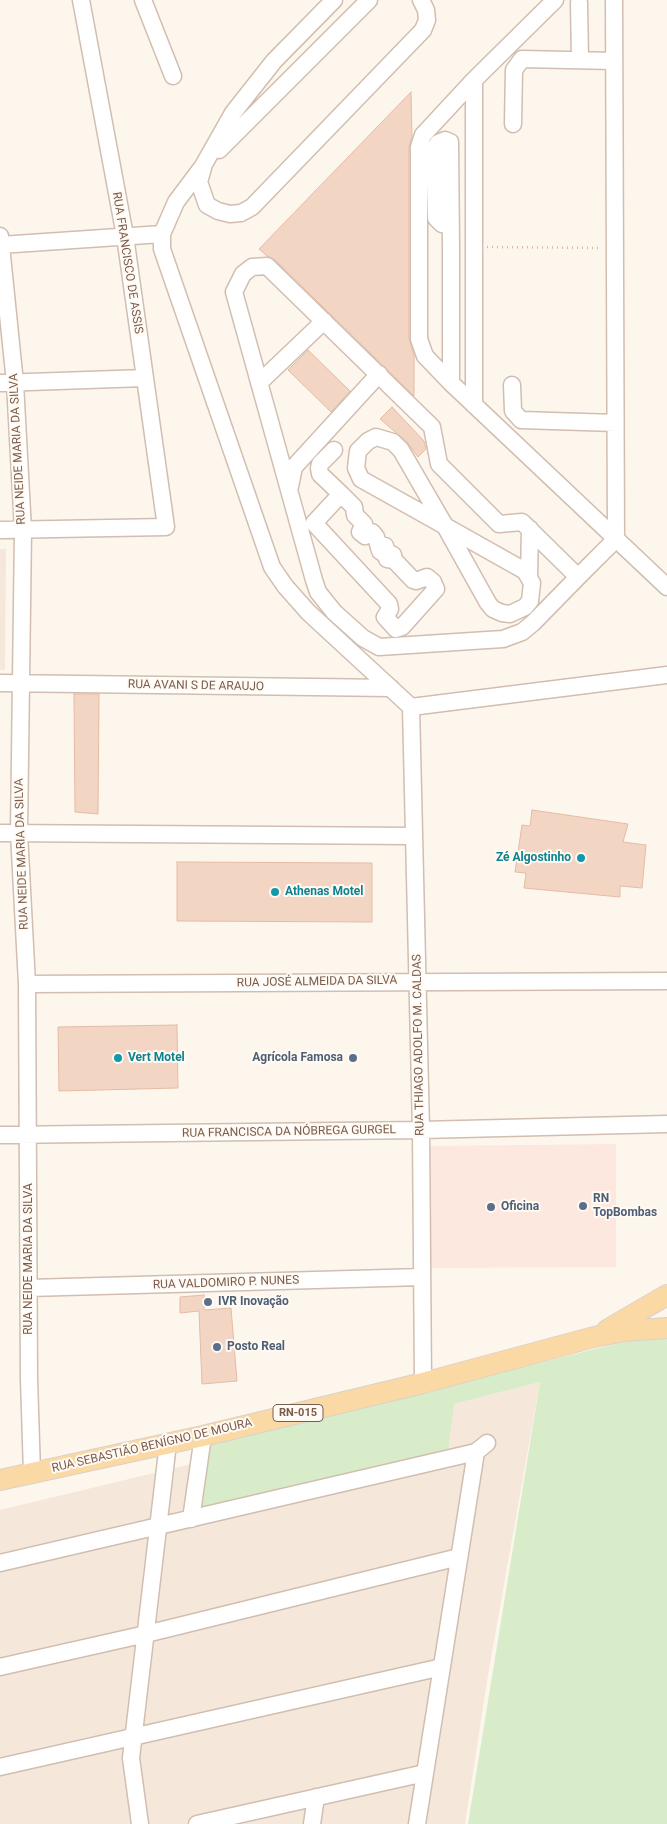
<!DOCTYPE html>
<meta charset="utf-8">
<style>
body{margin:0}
canvas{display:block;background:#fdf6ec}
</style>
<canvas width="667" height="1824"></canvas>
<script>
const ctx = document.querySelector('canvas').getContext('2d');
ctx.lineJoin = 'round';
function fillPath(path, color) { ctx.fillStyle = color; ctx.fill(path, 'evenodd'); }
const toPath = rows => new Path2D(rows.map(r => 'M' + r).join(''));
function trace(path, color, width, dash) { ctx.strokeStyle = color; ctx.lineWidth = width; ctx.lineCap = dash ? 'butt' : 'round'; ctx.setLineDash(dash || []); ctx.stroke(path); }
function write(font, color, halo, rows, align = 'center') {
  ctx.font = font + ' Roboto,sans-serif'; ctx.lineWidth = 4; ctx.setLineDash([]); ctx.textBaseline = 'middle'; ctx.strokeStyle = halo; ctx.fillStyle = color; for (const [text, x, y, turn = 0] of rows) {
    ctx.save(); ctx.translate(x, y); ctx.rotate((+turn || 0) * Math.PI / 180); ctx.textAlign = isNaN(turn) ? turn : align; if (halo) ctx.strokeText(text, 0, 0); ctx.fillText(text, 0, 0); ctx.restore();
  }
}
fillPath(toPath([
 [0,549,6,549,5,670,0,670],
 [540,1382,488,1675,465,1824,0,1824,0,1510,208,1460,201,1508,454,1404]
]), '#f5e8da');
fillPath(toPath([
 [616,1144,616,1267,431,1268,430,1146]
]), '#fde8e0');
fillPath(toPath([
 [643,1337,667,1339,667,1824,468,1824,540,1382,454,1404,448,1451,201,1508,210,1445]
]), '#d8ecc9');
const building = toPath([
 [411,92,412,137,409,147,409,339,414,355,414,396,274,259,267,256,259,249,411,92],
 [308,350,350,391,331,412,288,370,308,350],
 [392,407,424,441,426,449,418,457,408,443,380,419,392,407],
 [74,694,99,694,98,814,75,812,74,694],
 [532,810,628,824,623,842,646,845,642,888,620,886,620,897,524,888,526,873,515,872,522,825,530,826,532,810],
 [177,862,372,863,372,922,177,921,177,862],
 [177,1025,178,1088,59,1091,58,1027,177,1025],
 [204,1295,204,1310,231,1308,237,1381,202,1384,199,1311,180,1313,180,1297,204,1295]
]);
fillPath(building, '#f3d5c3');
trace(building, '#e6bba3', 1);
const minor = toPath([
 [143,0,173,76],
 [334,0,274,61,233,113,203,166,176,202,162,234,162,249,272,567,285,586,308,612,411,707],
 [555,0,474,80,423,135,419,147,419,339,425,356,451,383,667,587],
 [579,3,580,60],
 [474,80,474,405],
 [513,124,514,70,522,59,614,61],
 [219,150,369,0],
 [203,168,199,182,207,205,218,211,230,214,241,213,252,207,423,30,427,20,426,10,421,0],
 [450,225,442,224,436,218,434,150,438,143,445,140,450,142,451,246,451,383],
 [0,236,15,383,23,530,19,833,27,984,29,1379,32,1473],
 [0,245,162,234],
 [0,383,145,378],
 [259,383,324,321],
 [512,385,513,411,521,420,615,423],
 [334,450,320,464,319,468,320,474,341,494],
 [290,487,294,467,379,374],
 [445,526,525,571,532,583,530,601,525,607,510,614,502,613,493,609,488,603,445,526,401,450,393,442,376,437,368,441,358,451,356,468,361,479,445,526],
 [0,530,166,527,125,236,81,0],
 [379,545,385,546,387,553,387,559,394,560,393,555,391,554,387,553,383,553,380,551,376,537,372,532,365,536,360,532,364,524,355,515,354,507,341,494,314,523,389,604,390,609,385,617,396,629,402,627,436,589,433,582,427,577,416,581,413,580,394,560],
 [529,577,530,529],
 [578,577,522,522,499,524,439,464,432,427,267,266,252,267,243,274,234,292,314,580,318,592,334,612,363,638,379,647,503,639,522,632,533,623,578,577,616,539,614,0],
 [0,683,391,688],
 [411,707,421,1130,423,1383],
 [411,707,667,675],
 [0,833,413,836],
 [27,984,667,981],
 [0,1135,421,1130,667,1124],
 [29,1288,422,1277],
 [191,1519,203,1436],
 [0,1563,476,1452,487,1443],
 [0,1667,146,1634,459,1557],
 [0,1767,442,1667],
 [140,1824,131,1758,168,1443],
 [197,1824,425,1773],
 [312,1824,316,1797],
 [417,1824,476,1452]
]);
const major = toPath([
 [607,1330,667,1295],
 [0,1480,203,1436,423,1383,594,1337,624,1331,667,1328]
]);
trace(minor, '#d1beb0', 19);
trace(major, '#dad1cd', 22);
trace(toPath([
 [487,247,602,248]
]), '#d9b8a5', 2.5, [1, 4]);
trace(minor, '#fff', 16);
trace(major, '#fbd9a5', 20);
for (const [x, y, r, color] of [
 [581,858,5,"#0f9aa8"],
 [275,892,5,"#0f9aa8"],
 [118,1058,5,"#0f9aa8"],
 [353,1058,5,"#5c6f8a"],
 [583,1206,5,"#5c6f8a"],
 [491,1207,5,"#5c6f8a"],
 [208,1302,5,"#5c6f8a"],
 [217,1347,5,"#5c6f8a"]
]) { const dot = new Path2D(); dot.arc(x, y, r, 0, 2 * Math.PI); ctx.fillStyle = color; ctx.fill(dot); trace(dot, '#fffaf3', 2); }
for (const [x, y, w] of [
 [298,1413,50]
]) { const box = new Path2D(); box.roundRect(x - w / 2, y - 8.5, w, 17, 4); ctx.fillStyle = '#fffaf3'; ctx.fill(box); trace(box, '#7a5c4d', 1); }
write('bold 11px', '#7a5c4d', null, [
 ["RN-015",298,1413]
]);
write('12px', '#7a5c4d', '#fffaf3', [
 ["RUA FRANCISCO DE ASSIS",127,263,81],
 ["RUA NEIDE MARIA DA SILVA",18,449,-93],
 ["RUA AVANI S DE ARAUJO",196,686,1],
 ["RUA NEIDE MARIA DA SILVA",22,854,-92],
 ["RUA JOSÉ ALMEIDA DA SILVA",317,982,-1],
 ["RUA THIAGO ADOLFO M. CALDAS",419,1045,-91],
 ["RUA FRANCISCA DA NÓBREGA GURGEL",289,1132,-1],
 ["RUA NEIDE MARIA DA SILVA",29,1259,-90],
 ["RUA VALDOMIRO P. NUNES",226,1283,-2],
 ["RUA SEBASTIÃO BENÍGNO DE MOURA",152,1446,-13]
]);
write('bold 12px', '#0d838f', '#fffaf3', [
 ["Zé Algostinho",571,858,"right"],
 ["Athenas Motel",285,892],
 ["Vert Motel",128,1058]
], 'left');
write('bold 12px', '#4e5e75', '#fffaf3', [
 ["Agrícola Famosa",343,1058,"right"],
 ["RN",593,1199],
 ["TopBombas",593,1213],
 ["Oficina",501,1207],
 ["IVR Inovação",218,1302],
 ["Posto Real",227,1347]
], 'left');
</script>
